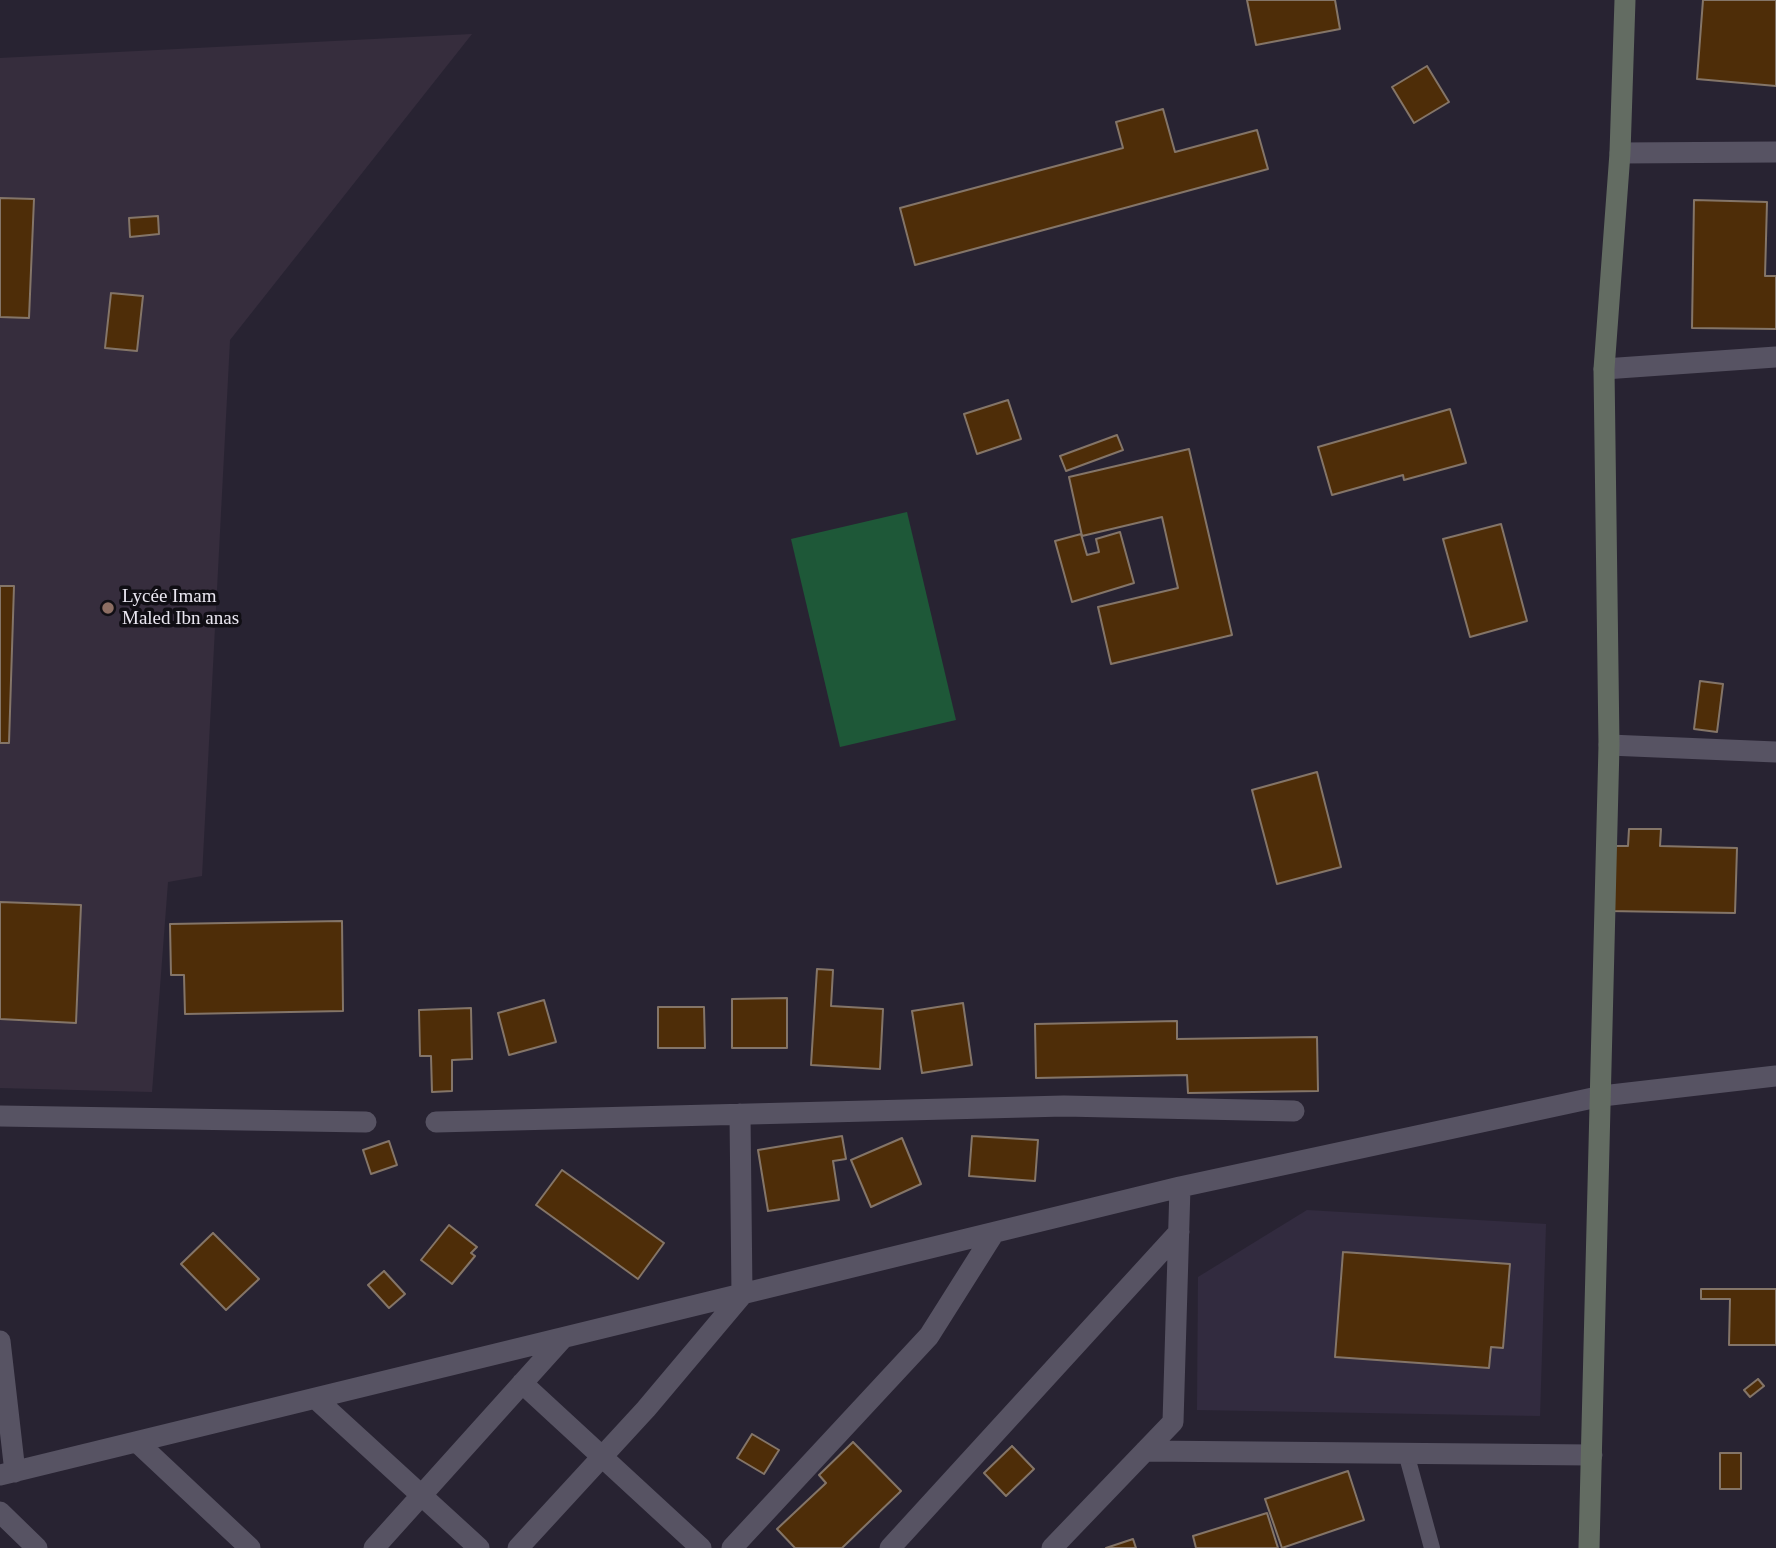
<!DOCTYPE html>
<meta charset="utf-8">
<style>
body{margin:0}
canvas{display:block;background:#282332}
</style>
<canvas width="1776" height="1548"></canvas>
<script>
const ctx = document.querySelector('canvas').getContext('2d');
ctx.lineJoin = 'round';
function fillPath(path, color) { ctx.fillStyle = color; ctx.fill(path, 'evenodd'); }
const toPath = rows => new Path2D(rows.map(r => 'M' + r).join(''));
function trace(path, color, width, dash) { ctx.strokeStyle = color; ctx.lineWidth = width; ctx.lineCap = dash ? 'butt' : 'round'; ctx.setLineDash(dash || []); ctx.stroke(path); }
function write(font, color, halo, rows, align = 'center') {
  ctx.font = font + ' "Times New Roman",serif'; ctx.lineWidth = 7; ctx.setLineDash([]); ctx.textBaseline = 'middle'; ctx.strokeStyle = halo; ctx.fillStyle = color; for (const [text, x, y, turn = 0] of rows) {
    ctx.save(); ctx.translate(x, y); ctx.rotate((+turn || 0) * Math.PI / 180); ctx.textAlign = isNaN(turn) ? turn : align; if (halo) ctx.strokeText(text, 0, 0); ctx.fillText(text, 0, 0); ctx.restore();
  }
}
fillPath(toPath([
 [1307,1210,1546,1224,1540,1416,1197,1410,1198,1277]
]), '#322b3f');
fillPath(toPath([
 [472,34,230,340,202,876,168,882,152,1092,0,1088,0,58]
]), '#362d3d');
fillPath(toPath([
 [907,512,956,720,840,747,791,539]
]), '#1e5838');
const building = toPath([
 [1247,0,1335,0,1340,29,1256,45,1247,0],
 [1703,0,1776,0,1776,86,1697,79,1703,0],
 [1427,66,1449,102,1414,123,1392,87,1427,66],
 [1163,109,1175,152,1257,130,1268,169,915,265,900,208,1123,148,1116,122,1163,109],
 [0,198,34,199,29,318,0,317,0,198],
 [1694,200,1767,202,1765,276,1776,276,1776,329,1692,328,1694,200],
 [158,216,159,234,130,237,129,218,158,216],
 [111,293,143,296,137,351,105,348,111,293],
 [1008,400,1021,439,977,454,964,414,1008,400],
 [1450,409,1466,463,1404,480,1403,475,1332,495,1318,447,1450,409],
 [1117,435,1123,450,1066,471,1060,456,1117,435],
 [1189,449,1232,635,1111,664,1098,607,1178,588,1162,517,1082,536,1069,477,1189,449],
 [1501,524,1527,621,1470,637,1443,539,1501,524],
 [1120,532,1134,583,1072,602,1055,541,1081,534,1087,555,1099,552,1096,539,1120,532],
 [0,586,14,586,9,743,0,743,0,586],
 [1700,681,1723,684,1717,732,1694,729,1700,681],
 [1317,772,1341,867,1277,884,1252,790,1317,772],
 [1629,829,1661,829,1660,846,1737,848,1735,913,1607,911,1609,846,1628,846,1629,829],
 [0,902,81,905,76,1023,0,1019,0,902],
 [342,921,343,1011,185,1014,184,975,171,975,170,924,342,921],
 [817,969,833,970,831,1006,883,1009,880,1069,811,1065,817,969],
 [787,998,787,1048,732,1048,732,999,787,998],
 [544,1000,556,1042,509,1055,498,1013,544,1000],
 [963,1003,972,1065,922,1073,912,1011,963,1003],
 [658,1007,704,1007,705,1048,658,1048,658,1007],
 [471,1008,472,1059,452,1060,452,1091,432,1092,431,1056,420,1056,419,1010,471,1008],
 [1177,1021,1177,1039,1317,1037,1318,1091,1188,1093,1187,1075,1036,1078,1035,1024,1177,1021],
 [842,1136,846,1159,833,1161,839,1200,768,1211,758,1150,842,1136],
 [972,1136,1038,1140,1035,1181,969,1176,972,1136],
 [902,1138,921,1184,871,1207,851,1160,902,1138],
 [389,1141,397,1165,371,1174,363,1150,389,1141],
 [562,1170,664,1243,638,1279,536,1205,562,1170],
 [449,1225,477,1247,471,1253,475,1256,452,1284,421,1260,449,1225],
 [213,1233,259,1279,226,1310,181,1264,213,1233],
 [1343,1252,1510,1264,1503,1348,1491,1347,1489,1368,1335,1357,1343,1252],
 [384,1271,405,1294,389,1308,368,1285,384,1271],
 [1701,1289,1776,1289,1776,1345,1729,1345,1730,1299,1701,1299,1701,1289],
 [1758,1379,1764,1386,1750,1397,1744,1390,1758,1379],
 [752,1434,779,1450,764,1474,737,1458,752,1434],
 [853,1442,901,1491,842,1548,795,1548,777,1529,826,1483,819,1475,853,1442],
 [1012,1446,1034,1469,1006,1496,984,1473,1012,1446],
 [1720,1453,1741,1453,1741,1489,1720,1489,1720,1453],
 [1348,1471,1364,1520,1282,1548,1265,1499,1348,1471],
 [1267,1513,1278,1548,1196,1548,1193,1536,1267,1513],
 [1133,1539,1136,1548,1106,1548,1133,1539]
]);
fillPath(building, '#4e2d08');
trace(building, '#847568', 2);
trace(toPath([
 [1406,1453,1432,1548]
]), '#575363', 16);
trace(toPath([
 [1620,153,1776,152],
 [1604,369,1776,357],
 [1609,745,1776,752],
 [0,1116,366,1122],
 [436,1122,1064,1106,1294,1111],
 [0,1341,15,1472],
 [522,1383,701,1548],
 [315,1398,479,1548],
 [137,1442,250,1548],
 [1145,1451,1592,1455],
 [0,1475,1180,1187,1602,1096,1776,1076],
 [0,1512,37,1548],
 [374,1548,563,1338],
 [518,1548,646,1409,742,1295,740,1114],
 [732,1548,929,1336,994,1233],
 [890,1548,1179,1232],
 [1052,1548,1173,1422,1180,1187]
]), '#575363', 21);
trace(toPath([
 [1589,1548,1609,745,1604,369,1620,153,1625,0]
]), '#636c62', 21);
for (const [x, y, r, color] of [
 [108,608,7,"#8d6e63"]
]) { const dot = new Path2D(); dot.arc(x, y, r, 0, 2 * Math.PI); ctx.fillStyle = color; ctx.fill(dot); trace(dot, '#100e14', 2.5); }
write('19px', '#eae7f1', '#100e14', [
 ["Lycée Imam",122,597],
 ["Maled Ibn anas",122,619]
], 'left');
</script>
